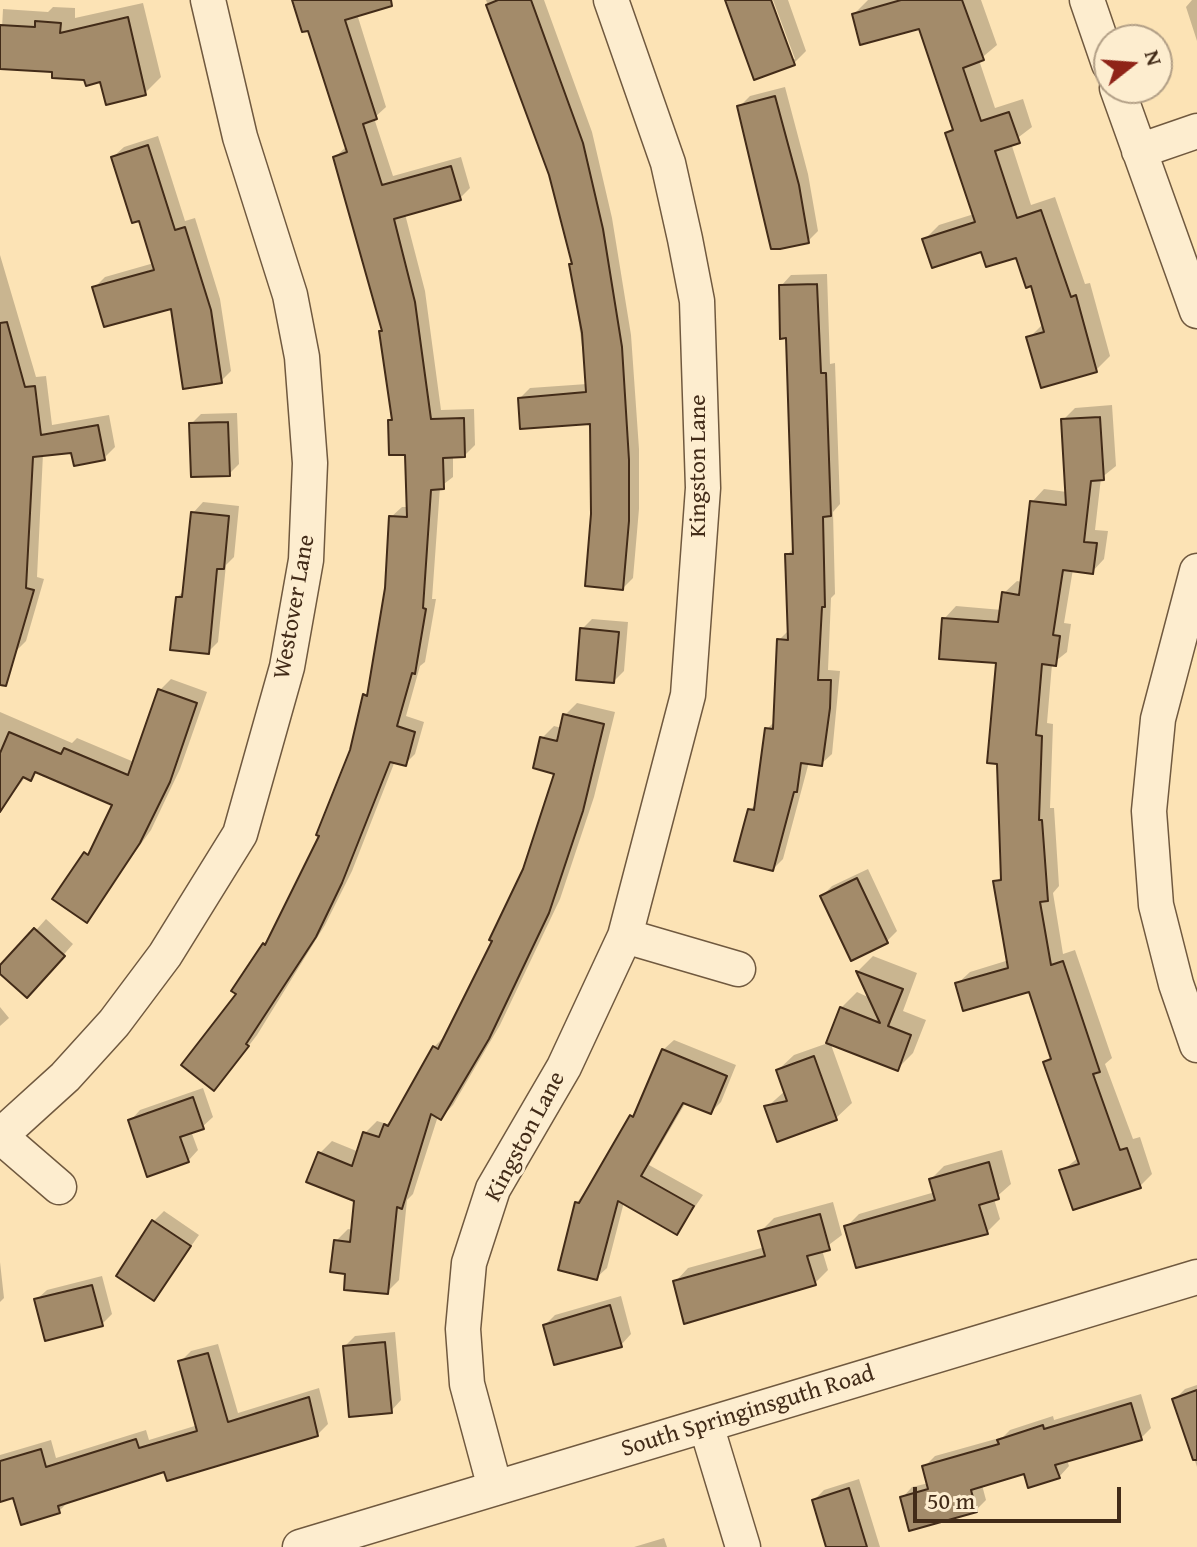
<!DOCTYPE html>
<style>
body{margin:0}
#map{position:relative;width:1197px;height:1547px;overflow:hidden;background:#fce3b5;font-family:"Gentium Book Plus",serif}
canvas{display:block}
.north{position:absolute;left:1093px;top:24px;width:80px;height:80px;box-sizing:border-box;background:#fdedcf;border:2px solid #b29f86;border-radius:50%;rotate:73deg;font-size:22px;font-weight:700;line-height:32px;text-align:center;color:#422b18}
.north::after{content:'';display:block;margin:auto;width:28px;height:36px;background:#8f2418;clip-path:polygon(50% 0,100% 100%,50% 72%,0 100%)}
.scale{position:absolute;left:913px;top:1487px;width:208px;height:36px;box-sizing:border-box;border:4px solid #422b18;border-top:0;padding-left:10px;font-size:24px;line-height:28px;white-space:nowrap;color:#422b18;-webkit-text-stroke:6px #fdedcf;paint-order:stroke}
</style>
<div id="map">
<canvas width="1197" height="1547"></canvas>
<div class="north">N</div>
<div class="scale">50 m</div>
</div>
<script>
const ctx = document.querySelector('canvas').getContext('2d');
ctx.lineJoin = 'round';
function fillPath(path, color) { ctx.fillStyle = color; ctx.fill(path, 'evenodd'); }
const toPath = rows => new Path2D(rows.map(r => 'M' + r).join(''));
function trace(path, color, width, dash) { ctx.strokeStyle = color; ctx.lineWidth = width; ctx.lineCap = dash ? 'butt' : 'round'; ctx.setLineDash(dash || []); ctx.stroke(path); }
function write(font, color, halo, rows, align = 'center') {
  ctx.font = font + ' "Gentium Book Plus",serif'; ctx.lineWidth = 6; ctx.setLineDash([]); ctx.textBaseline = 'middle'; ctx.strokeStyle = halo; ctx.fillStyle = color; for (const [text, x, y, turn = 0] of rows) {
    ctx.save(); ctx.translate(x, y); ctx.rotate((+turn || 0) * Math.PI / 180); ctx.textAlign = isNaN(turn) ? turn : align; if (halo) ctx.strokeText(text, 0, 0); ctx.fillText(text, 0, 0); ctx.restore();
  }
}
fillPath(toPath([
 [294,0,386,0,357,14,386,107,374,118,393,176,461,157,470,188,460,198,405,214,425,291,441,410,474,409,475,445,465,455,453,456,453,477,440,487,432,599,436,599,425,662,420,666,406,716,424,722,415,754,405,764,395,761,352,871,325,925,257,1035,224,1078,239,993,234,990,271,937,322,835,352,751,365,695,370,690,387,588,391,517,402,507,409,507,407,453,390,421,394,417,381,332,384,329,335,157,347,146,309,28],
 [486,0,544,0,592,132,612,218,631,335,639,449,639,509,633,578,623,588,593,514,592,421,520,398,530,388,587,384,571,265,574,262,551,174],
 [727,0,769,0,791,59,795,59,773,0,788,0,806,51,794,63],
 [868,0,981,0,997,45,979,60,995,108,1023,99,1032,127,1011,143,1031,205,1055,197,1085,284,1090,283,1110,356,1096,370,1029,338,1044,323,1032,283,1017,255,925,239,939,225,974,214,947,134,954,127,920,27,854,14],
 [1192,0,1197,0,1197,41,1186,7],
 [143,3,161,77,145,93,55,70,0,67,3,9,48,12,53,7,75,8,75,18],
 [785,87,808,174,818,231,808,241,739,107,750,96],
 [158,136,185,221,195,218,220,299,231,371,221,381,172,306,95,287,105,277,154,263,141,218,113,157,124,147],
 [0,255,36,377,46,376,52,425,109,415,115,447,104,458,73,450,43,454,37,577,44,579,26,641,15,652,0,680],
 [827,274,830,364,835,363,840,504,833,512,835,594,831,598,828,670,840,671,832,754,821,764,809,762,783,859,773,869,750,810,757,803,767,729,776,720,779,640,789,630,787,555,795,547,788,336,781,286,791,275],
 [1112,405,1116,466,1101,478,1095,530,1108,531,1104,559,1092,572,1073,569,1064,623,1071,624,1067,652,1052,664,1047,723,1053,724,1050,808,1054,808,1059,886,1053,893,1063,954,1075,950,1112,1058,1105,1064,1133,1139,1140,1137,1152,1174,1140,1186,1062,1171,1079,1157,1046,1062,1052,1056,1030,990,957,984,970,972,1009,960,996,882,1003,875,998,661,944,619,956,606,1002,610,1004,593,1017,581,1022,582,1032,502,1044,489,1067,492,1063,420,1075,408],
 [237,413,239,464,229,474,191,424,201,414],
 [203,502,239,506,234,557,226,565,218,642,208,652,177,597,185,590,193,513],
 [592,619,628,622,624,671,614,681,582,629],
 [171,679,207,692,180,769,151,830,86,920,55,899,97,842,115,804,38,771,31,778,26,776,0,811,0,712,72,743,77,738,134,762,159,691],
 [577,703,615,712,594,797,560,899,500,1025,453,1105,441,1118,438,1116,413,1194,407,1200,399,1280,387,1292,347,1272,336,1241,348,1229,354,1230,357,1200,320,1153,332,1141,359,1152,365,1133,377,1121,387,1124,398,1113,434,1047,446,1035,495,940,525,870,557,772,542,738,554,726,562,728,565,715],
 [868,869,897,931,887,941,822,896,832,886],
 [46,919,73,944,37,985,0,971],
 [873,956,917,973,903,1011,926,1020,913,1053,898,1068,830,1042,852,1103,836,1118,767,1107,785,1091,778,1070,794,1055,828,1043,841,1008,857,992,870,998,858,971],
 [0,1007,9,1018,0,1026],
 [674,1040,736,1065,721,1102,711,1112,686,1102,649,1165,703,1195,677,1233,624,1202,607,1268,596,1278,577,1203,639,1109,663,1050],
 [203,1088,213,1117,202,1127,191,1131,198,1150,188,1161,130,1121,140,1110],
 [1002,1150,1011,1184,994,1199,1000,1219,987,1232,846,1227,859,1214,935,1192,931,1179,944,1166],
 [833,1202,842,1235,822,1250,828,1270,815,1283,675,1282,688,1268,765,1247,761,1231,774,1218],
 [164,1211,199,1235,154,1298,153,1222],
 [0,1262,4,1298,0,1302],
 [102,1276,112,1314,102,1324,36,1300,47,1290],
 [621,1296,631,1334,621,1345,545,1325,555,1315],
 [395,1332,401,1400,391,1411,345,1346,355,1336],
 [218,1344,238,1413,319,1388,328,1424,317,1435,166,1470,69,1501,59,1511,14,1495,0,1500,0,1455,51,1440,56,1458,146,1430,149,1440,198,1425,180,1362,191,1351],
 [1197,1385,1197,1467,1175,1399,1185,1389],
 [1141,1394,1151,1428,1141,1438,1067,1460,1069,1466,1059,1477,1025,1471,982,1485,986,1500,976,1510,902,1498,912,1487,929,1483,924,1467,935,1456,1003,1437,1010,1430,1053,1416,1054,1420],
 [859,1479,880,1547,828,1547,814,1500,824,1490],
 [664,1538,667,1547,634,1547]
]), '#0003');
const building = toPath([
 [292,0,391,0,392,6,345,20,377,119,363,124,382,185,451,166,461,200,394,219,415,302,431,419,464,418,465,457,443,458,444,489,431,490,423,608,426,609,415,674,412,673,397,726,415,732,406,766,390,762,342,883,316,937,246,1044,249,1046,214,1091,181,1065,236,994,231,991,263,943,265,945,319,836,316,835,350,750,363,694,367,696,385,588,389,516,407,517,405,455,389,455,388,420,392,420,379,331,382,331,333,157,347,152,308,31,302,32,292,0],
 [498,0,531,0,583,143,603,229,622,347,629,460,629,521,623,590,585,586,591,514,590,424,520,429,518,398,586,392,582,333,569,264,572,264,549,175,486,5,498,0],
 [725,0,771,0,795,65,754,80,725,0],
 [901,0,962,0,984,60,963,68,981,121,1009,112,1020,143,995,151,1017,218,1041,210,1071,297,1076,295,1097,372,1041,388,1026,337,1044,332,1031,286,1026,288,1016,258,986,267,981,252,932,268,922,239,975,222,945,133,953,130,919,29,860,45,852,14,901,0],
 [128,17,146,95,106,105,100,82,86,86,84,80,52,78,52,72,0,69,0,25,35,27,35,21,61,23,60,33,128,17],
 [775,96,799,185,809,243,780,249,771,249,737,106,775,96],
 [148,145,175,230,185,227,211,310,222,383,183,389,171,309,104,327,92,287,154,270,139,221,132,223,111,157,148,145],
 [817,284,821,373,826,373,831,516,823,517,825,607,822,607,818,680,831,680,830,708,822,766,801,763,797,792,794,792,773,871,734,861,748,809,754,810,765,728,773,729,777,639,788,640,785,554,793,554,786,338,780,339,779,285,817,284],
 [7,322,25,387,35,386,41,435,98,425,105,460,74,466,71,453,33,457,26,588,34,590,6,686,0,685,0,323,7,322],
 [1100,417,1104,480,1091,481,1084,542,1097,543,1093,574,1063,570,1053,635,1060,636,1056,666,1042,664,1036,735,1042,736,1039,820,1042,820,1048,901,1040,902,1051,965,1063,961,1100,1072,1093,1074,1120,1150,1127,1148,1141,1188,1073,1210,1059,1170,1079,1164,1043,1062,1051,1059,1029,992,963,1011,955,983,1008,968,993,881,1001,880,997,764,987,763,996,663,939,659,942,618,998,622,1002,592,1019,595,1030,501,1066,505,1061,419,1100,417],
 [228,422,230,476,191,477,189,423,228,422],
 [191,512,229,516,224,569,217,569,209,654,170,650,176,597,182,597,191,512],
 [580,628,619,632,614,683,576,680,580,628],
 [158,689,197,703,170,782,140,843,87,923,52,899,84,852,88,855,112,805,35,772,31,781,23,777,0,812,0,753,9,732,61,754,64,748,128,775,158,689],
 [563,714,604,724,583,811,549,913,489,1039,441,1120,431,1114,402,1209,397,1207,388,1294,344,1290,345,1274,330,1272,334,1240,350,1242,354,1201,306,1182,318,1152,352,1166,363,1132,379,1137,384,1124,388,1126,433,1046,438,1049,492,941,489,940,523,869,554,774,533,768,540,737,557,741,563,714],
 [857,878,888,943,851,961,820,896,857,878],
 [34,928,65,956,27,998,0,974,0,965,34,928],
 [856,971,903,989,888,1026,911,1035,898,1071,826,1043,840,1007,880,1023,856,971],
 [662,1049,727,1076,711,1114,683,1103,641,1176,694,1206,677,1235,618,1201,597,1280,558,1270,575,1202,579,1203,630,1115,633,1117,662,1049],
 [814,1056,837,1120,777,1142,764,1106,787,1101,776,1070,814,1056],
 [193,1097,204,1129,180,1137,189,1162,147,1177,128,1120,193,1097],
 [989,1162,999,1199,979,1205,988,1234,856,1268,844,1226,935,1200,929,1179,989,1162],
 [820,1214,830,1250,807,1256,816,1285,684,1324,673,1281,765,1256,758,1231,820,1214],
 [152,1220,191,1246,154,1301,116,1276,152,1220],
 [92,1285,103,1326,45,1341,34,1299,92,1285],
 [610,1305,622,1347,554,1365,543,1325,610,1305],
 [385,1342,392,1413,349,1417,343,1346,385,1342],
 [208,1353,228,1422,309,1397,318,1436,167,1481,164,1472,58,1506,60,1513,21,1525,13,1498,0,1502,0,1461,41,1449,46,1467,136,1439,139,1448,197,1431,178,1361,208,1353],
 [1197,1390,1197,1460,1193,1460,1172,1399,1197,1390],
 [1131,1403,1142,1440,1055,1465,1060,1478,1028,1488,1024,1474,971,1490,977,1512,909,1531,900,1497,928,1489,922,1466,999,1444,997,1440,1043,1425,1044,1429,1131,1403],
 [849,1488,867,1547,826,1547,812,1500,849,1488]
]);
fillPath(building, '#a38b6a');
trace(building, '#422b18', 2);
const minor = toPath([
 [611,0,668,163,685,239,697,301,703,488,688,695,625,936,738,969],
 [1087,0,1109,64],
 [1117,88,1197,311],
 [1139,151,1197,131],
 [1197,571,1158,719,1149,811,1156,905,1176,984,1197,1045],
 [0,1136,65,1077,114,1023,165,955,240,834,287,667,306,560,310,463,302,357,290,295,240,137,208,0],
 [0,1136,59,1187],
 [706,1425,743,1547],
 [495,1488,467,1384,463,1329,469,1263,493,1189,564,1067,625,936],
 [300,1547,1197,1277]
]);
trace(minor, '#70593f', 37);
trace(minor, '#fdedcf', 34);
write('24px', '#422b18', '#fdedcf', [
 ["Kingston Lane",699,466,-90],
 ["Westover Lane",295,607,-80],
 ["Kingston Lane",526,1137,-62],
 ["South Springinsguth Road",748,1412,-17]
]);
</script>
